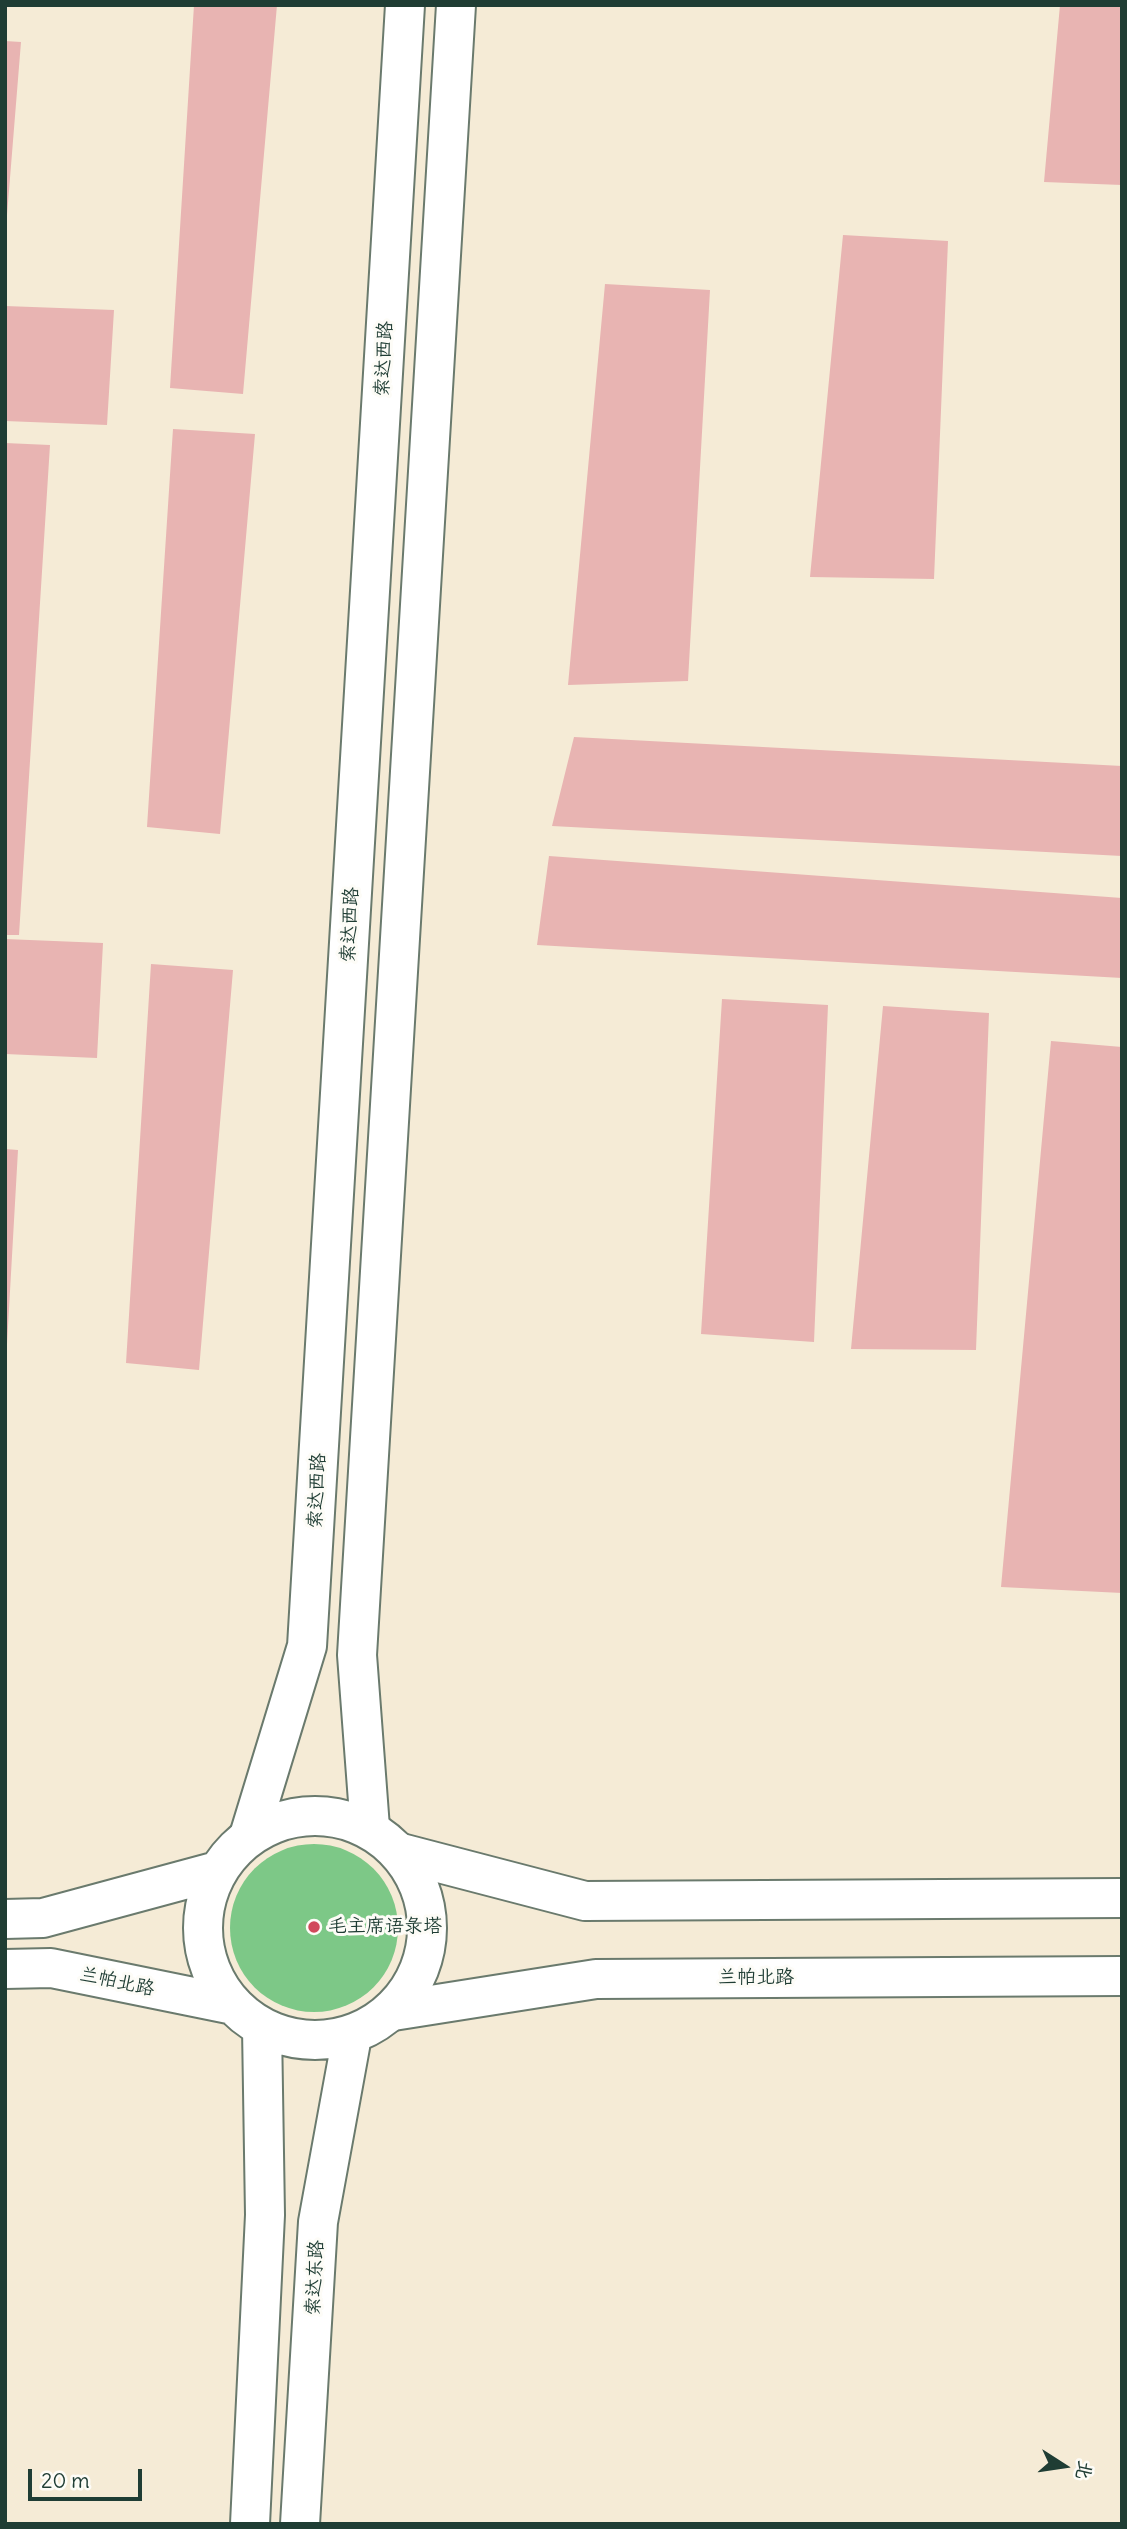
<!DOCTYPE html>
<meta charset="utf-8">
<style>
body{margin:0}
#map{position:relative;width:1127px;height:2529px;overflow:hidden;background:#f5ebd6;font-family:Delius,"LXGW WenKai TC",sans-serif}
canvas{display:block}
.frame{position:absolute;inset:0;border:7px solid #1f3d34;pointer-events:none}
.north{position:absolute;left:1029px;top:2431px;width:70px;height:70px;-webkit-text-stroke:5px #fdfcf7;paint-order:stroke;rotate:102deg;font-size:19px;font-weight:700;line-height:28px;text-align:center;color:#1f3d34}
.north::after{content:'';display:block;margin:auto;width:24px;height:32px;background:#1f3d34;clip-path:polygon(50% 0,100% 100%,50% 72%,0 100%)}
.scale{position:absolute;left:28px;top:2469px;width:114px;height:32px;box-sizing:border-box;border:4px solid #1f3d34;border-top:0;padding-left:9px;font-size:21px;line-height:24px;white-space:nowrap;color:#1f3d34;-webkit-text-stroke:5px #fdfcf7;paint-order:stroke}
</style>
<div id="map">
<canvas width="1127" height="2529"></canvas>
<div class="frame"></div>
<div class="north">北</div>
<div class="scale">20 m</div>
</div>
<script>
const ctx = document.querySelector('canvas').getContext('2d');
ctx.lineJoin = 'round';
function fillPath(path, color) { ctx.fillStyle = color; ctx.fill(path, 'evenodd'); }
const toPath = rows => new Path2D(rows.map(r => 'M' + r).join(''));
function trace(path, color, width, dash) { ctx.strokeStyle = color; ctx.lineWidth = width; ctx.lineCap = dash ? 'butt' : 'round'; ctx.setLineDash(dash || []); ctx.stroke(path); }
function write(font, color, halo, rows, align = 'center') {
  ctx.font = font + ' Delius,"LXGW WenKai TC",sans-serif'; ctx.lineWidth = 6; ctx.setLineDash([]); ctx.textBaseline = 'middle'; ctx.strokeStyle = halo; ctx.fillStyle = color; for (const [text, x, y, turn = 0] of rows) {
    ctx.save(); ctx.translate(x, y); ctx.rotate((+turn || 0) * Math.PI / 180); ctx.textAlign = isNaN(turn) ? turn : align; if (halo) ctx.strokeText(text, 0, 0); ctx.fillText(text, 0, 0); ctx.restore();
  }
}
fillPath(toPath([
 '230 1928a84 84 0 1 1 168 0a84 84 0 1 1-168 0Z'
]), '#7dc887');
fillPath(toPath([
 [194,5,277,5,243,394,170,388],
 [1060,5,1122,5,1122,185,1044,182],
 [5,41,21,42,7,215,5,215],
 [843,235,948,241,934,579,810,577],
 [605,284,710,290,688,681,568,685],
 [5,306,114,310,107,425,5,421],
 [173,429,255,434,220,834,147,827],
 [5,443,50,445,19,935,5,935],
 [574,737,1122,766,1122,856,552,826],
 [549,856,1122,898,1122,978,537,945],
 [5,939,103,943,97,1058,5,1054],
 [151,964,233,970,199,1370,126,1363],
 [722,999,828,1005,814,1342,701,1334],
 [883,1006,989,1013,976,1350,851,1349],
 [1051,1041,1122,1047,1122,1593,1001,1587],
 [5,1149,18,1150,7,1344,5,1344]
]), '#e8b4b2');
const secondary = toPath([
 [370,1828,357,1655,456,5],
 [249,1836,307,1646,405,5],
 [401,1853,585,1901,1122,1898],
 [393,2011,596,1979,1122,1976]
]);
const trunk = toPath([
 '203 1928a112 112 0 1 1 224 0a112 112 0 1 1-224 0Z',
 [5,1919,43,1918,217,1871],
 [5,1969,51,1968,228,2004],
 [250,2524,265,2215,262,2028],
 [300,2524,318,2222,352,2036]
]);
trace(secondary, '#6a7a6d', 42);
trace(trunk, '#6a7a6d', 42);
trace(secondary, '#fff', 38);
trace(trunk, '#fff', 38);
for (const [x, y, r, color] of [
 [314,1927,7,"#d1495b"]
]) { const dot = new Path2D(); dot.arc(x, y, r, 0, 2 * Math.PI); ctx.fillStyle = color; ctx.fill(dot); trace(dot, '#fdfcf7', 2.5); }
write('19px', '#1f3d34', '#fdfcf7', [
 ["索达西路",384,359,-87],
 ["索达西路",350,925,-87],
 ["索达西路",317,1491,-87],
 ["兰帕北路",756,1978],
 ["兰帕北路",117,1982,12],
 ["索达东路",315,2278,-87]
]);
write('19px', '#1f3d34', '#fdfcf7', [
 ["毛主席语录塔",328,1927]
], 'left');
</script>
